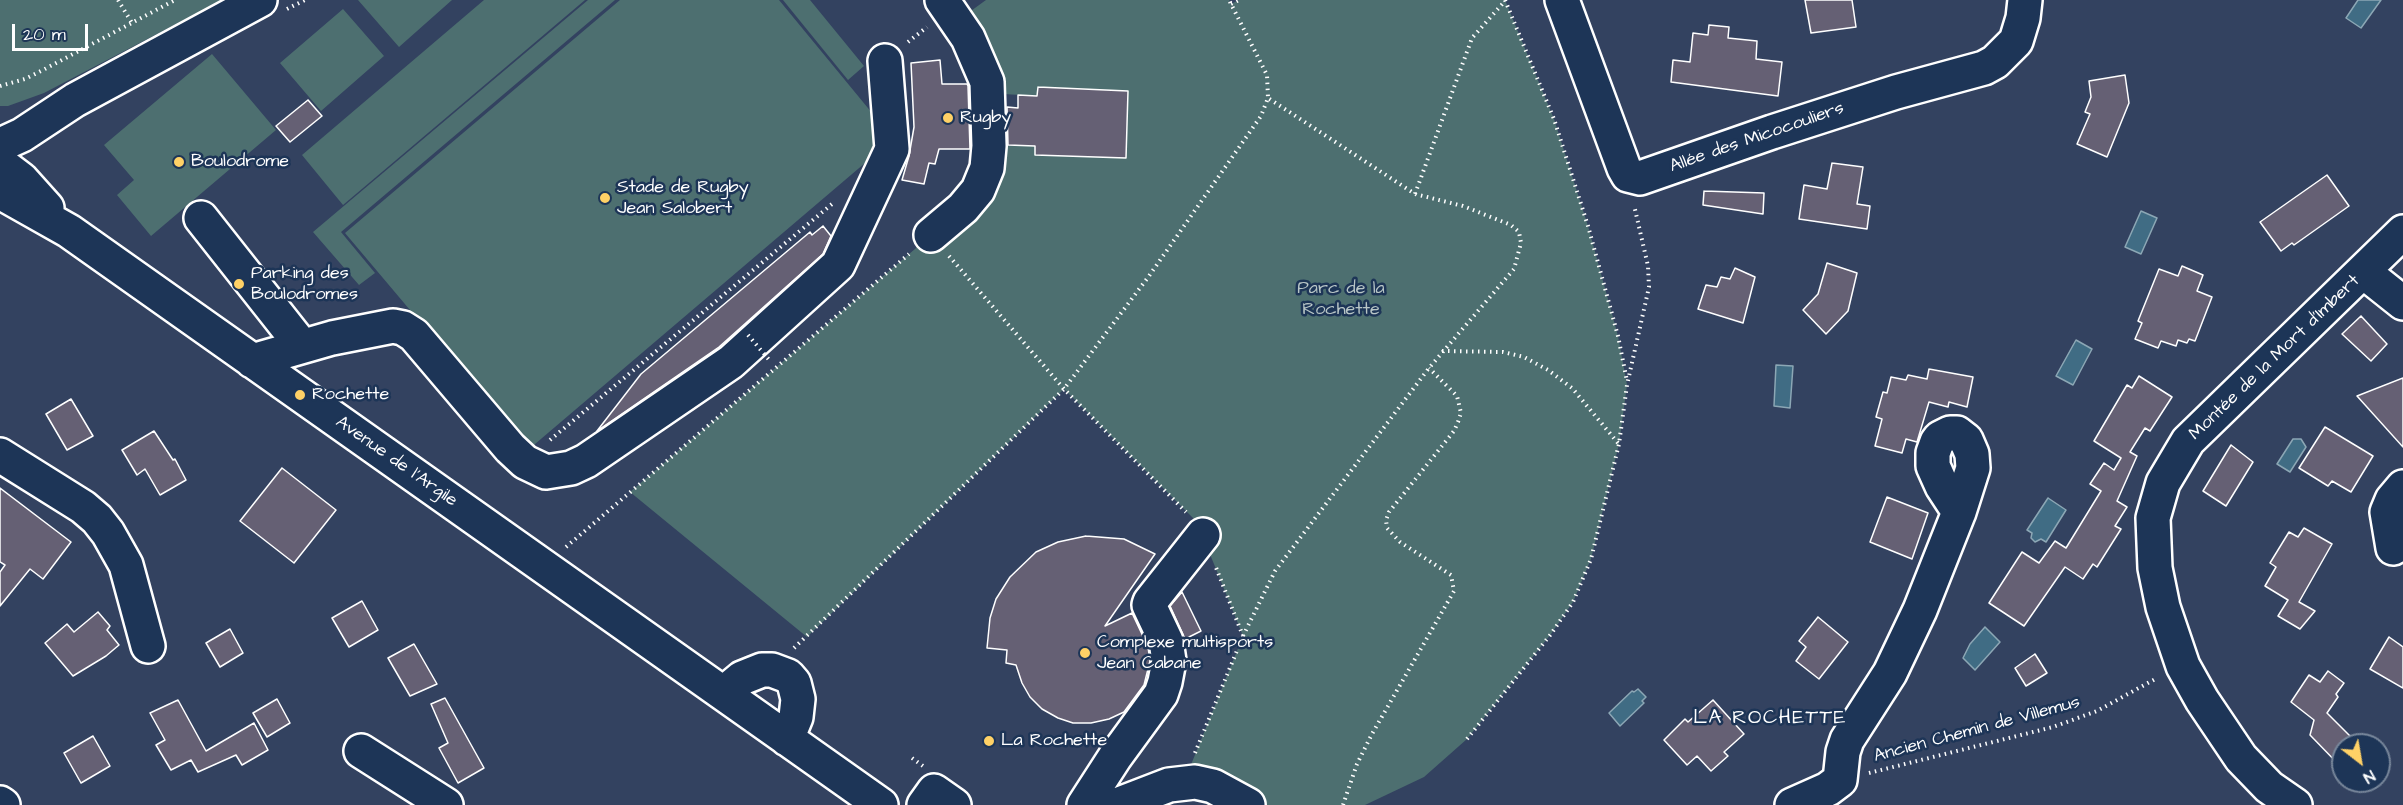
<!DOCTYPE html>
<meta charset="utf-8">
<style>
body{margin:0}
#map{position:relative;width:2403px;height:805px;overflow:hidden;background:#334260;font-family:"Architects Daughter",sans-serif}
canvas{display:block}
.north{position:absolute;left:2331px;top:733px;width:60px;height:60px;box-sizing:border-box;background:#1d3557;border:2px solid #77869a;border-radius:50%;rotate:149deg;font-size:16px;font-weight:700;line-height:24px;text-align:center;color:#fff}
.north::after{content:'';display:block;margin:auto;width:21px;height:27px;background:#ffd166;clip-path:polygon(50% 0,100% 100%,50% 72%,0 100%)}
.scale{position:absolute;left:12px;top:24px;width:76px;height:27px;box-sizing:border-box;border:3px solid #fff;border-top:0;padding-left:8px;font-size:18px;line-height:21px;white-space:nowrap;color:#fff;-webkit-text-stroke:4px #1d3557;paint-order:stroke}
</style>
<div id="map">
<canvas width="2403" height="805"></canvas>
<div class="north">N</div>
<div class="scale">20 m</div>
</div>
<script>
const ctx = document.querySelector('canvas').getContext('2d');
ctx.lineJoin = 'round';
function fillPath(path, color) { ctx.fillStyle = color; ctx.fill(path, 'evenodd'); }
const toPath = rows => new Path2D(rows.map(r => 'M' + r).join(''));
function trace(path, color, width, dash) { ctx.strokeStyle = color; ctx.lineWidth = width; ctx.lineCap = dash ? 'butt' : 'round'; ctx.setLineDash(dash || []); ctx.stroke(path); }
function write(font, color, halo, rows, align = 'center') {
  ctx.font = font + ' "Architects Daughter",sans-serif'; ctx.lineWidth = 5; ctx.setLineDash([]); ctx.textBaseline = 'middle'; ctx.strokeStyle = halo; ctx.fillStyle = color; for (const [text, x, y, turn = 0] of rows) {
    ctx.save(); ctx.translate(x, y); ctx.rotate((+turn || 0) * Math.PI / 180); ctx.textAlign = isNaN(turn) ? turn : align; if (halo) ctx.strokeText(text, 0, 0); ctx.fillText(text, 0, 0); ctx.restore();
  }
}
fillPath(toPath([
 [0,0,222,0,44,93,8,106,0,106],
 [358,0,452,0,399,47],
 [484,0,585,0,343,205,302,155],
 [588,0,615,0,341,232,375,273,359,285,313,232],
 [620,0,779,0,877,119,877,148,865,163,528,450,345,233],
 [783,0,810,0,864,66,848,80],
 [986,0,1229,0,1231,4,1239,0,1505,0,1554,119,1588,226,1618,336,1627,385,1619,444,1591,559,1573,602,1551,634,1467,739,1424,777,1365,805,1248,805,1184,782,1243,636,1197,522,1064,389,807,637,630,492,963,208,989,146,1035,146,1125,157,1128,91,1038,88,1037,96,987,93,957,21],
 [343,9,384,56,321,111,280,63],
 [212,54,276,130,151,236,117,195,134,180,104,145]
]), '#4d6f70');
const water = toPath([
 [2358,0,2381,0,2361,28,2346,18,2358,0],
 [2141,211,2157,218,2141,254,2125,247,2141,211],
 [2076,340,2092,349,2073,385,2056,376,2076,340],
 [1776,365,1793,366,1790,408,1774,406,1776,365],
 [2293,439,2301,439,2306,447,2290,472,2277,464,2293,439],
 [2048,498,2066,510,2046,542,2041,539,2035,542,2031,538,2032,533,2027,530,2048,498],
 [1985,627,2000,642,1975,670,1963,658,1970,644,1985,627],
 [1638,689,1646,697,1642,701,1644,703,1620,726,1609,713,1632,691,1634,692,1638,689]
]);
fillPath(water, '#406c84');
trace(water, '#8ca7b5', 1.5);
const building = toPath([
 [1805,0,1852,0,1856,27,1811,33,1805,0],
 [1709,25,1729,27,1728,38,1757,41,1756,59,1782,62,1778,96,1671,82,1673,60,1690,62,1693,33,1708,35,1709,25],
 [940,60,942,84,967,84,968,86,970,149,939,149,935,164,929,163,924,184,902,180,909,156,914,127,911,63,940,60],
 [2125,75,2129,103,2107,157,2077,144,2090,114,2085,112,2091,97,2089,81,2125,75],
 [1038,87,1128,91,1126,158,1035,155,1035,146,1008,145,1007,107,1018,108,1018,95,1037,96,1038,87],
 [308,100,322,116,290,142,276,126,308,100],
 [1832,163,1863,167,1857,204,1870,206,1867,229,1799,219,1804,185,1827,189,1832,163],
 [2327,175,2349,206,2294,245,2292,243,2281,251,2260,222,2327,175],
 [1704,191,1764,193,1763,214,1703,205,1704,191],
 [823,226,831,236,823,254,719,347,597,431,641,374,810,232,812,235,823,226],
 [1827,263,1857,273,1848,311,1826,334,1803,310,1818,294,1827,263],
 [2182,266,2203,275,2197,291,2212,297,2195,341,2189,339,2187,343,2178,340,2176,346,2161,341,2158,348,2135,339,2142,323,2138,321,2159,269,2178,276,2182,266],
 [1735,268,1755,277,1743,323,1698,309,1706,285,1717,287,1721,277,1730,279,1735,268],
 [2361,316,2387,344,2371,361,2342,334,2361,316],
 [1929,369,1973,377,1967,407,1949,402,1948,407,1929,402,1917,442,1906,439,1902,453,1875,446,1882,419,1876,417,1883,392,1887,393,1891,377,1906,380,1908,375,1927,379,1929,369],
 [2139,376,2172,397,2150,431,2145,428,2130,452,2137,456,2117,501,2127,507,2115,526,2121,529,2097,567,2093,564,2083,579,2065,567,2024,626,1989,603,2022,552,2039,563,2055,541,2066,548,2101,491,2090,484,2104,463,2114,470,2121,458,2094,441,2127,385,2132,388,2139,376],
 [2403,378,2403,447,2357,396,2403,378],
 [71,399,93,436,67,450,46,414,71,399],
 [2325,427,2373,456,2351,492,2332,481,2328,486,2299,468,2325,427],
 [154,431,173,460,175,459,186,480,160,495,145,469,137,475,122,450,154,431],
 [2231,445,2253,462,2226,506,2203,491,2231,445],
 [282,468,336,510,294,563,240,521,282,468],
 [0,488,71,542,43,579,30,569,0,606,0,572,5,565,0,562,0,488],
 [1887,497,1928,513,1912,559,1870,542,1887,497],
 [2304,528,2332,544,2299,602,2315,611,2300,629,2278,616,2288,600,2265,586,2276,567,2270,563,2289,532,2298,537,2304,528],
 [1086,536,1124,539,1155,554,1105,626,1132,613,1148,647,1150,661,1144,685,1124,712,1109,719,1091,723,1073,723,1058,718,1042,709,1030,697,1022,683,1016,665,1006,663,1007,650,987,648,990,618,996,599,1010,577,1036,552,1058,542,1086,536],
 [1182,592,1201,631,1185,639,1170,606,1182,592],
 [362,601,378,630,349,647,332,618,362,601],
 [98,612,110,626,107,630,119,645,106,656,73,676,45,643,67,624,74,632,98,612],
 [1818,617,1848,642,1819,679,1796,661,1806,647,1799,641,1818,617],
 [230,629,243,653,220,667,206,643,230,629],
 [2389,637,2403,647,2403,688,2370,669,2389,637],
 [414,644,437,684,410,696,388,658,414,644],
 [2035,654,2047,673,2026,686,2015,668,2035,654],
 [2328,671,2344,683,2336,694,2338,697,2327,713,2359,745,2343,745,2343,769,2310,735,2314,720,2291,702,2309,675,2320,682,2328,671],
 [445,698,484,768,458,783,439,748,448,743,431,704,445,698],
 [277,699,290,723,267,737,253,713,277,699],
 [178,700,206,751,254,723,268,750,242,765,236,755,198,772,191,760,171,770,156,745,165,740,150,713,178,700],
 [1713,700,1744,734,1724,752,1728,756,1711,771,1697,756,1687,765,1664,740,1685,719,1688,722,1713,700],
 [93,736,110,766,81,783,64,753,93,736]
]);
fillPath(building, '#656074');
trace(building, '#fff', 1.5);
const minor = toPath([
 [1562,0,1624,168,1628,175,1640,178,1772,132,1896,92,1984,68,1995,62,2016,41,2023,18,2025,0],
 [0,145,22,135,75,100,260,0],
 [0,163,21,179,47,208],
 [0,192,69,231,881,805],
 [201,218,302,346],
 [931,235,963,208,978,190,987,168,989,146,987,82,968,38,942,0],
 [2364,272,2403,303],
 [252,361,332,338,393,326,403,328,414,335,510,448,525,462,546,472,571,468,586,461,731,362,838,265,892,149,885,61],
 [0,455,83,507,97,519,108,533,126,565,148,646],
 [2393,548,2387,512,2392,500,2403,487],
 [724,693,742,678,762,670,772,670,788,676,794,683,798,699,796,717,787,739],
 [361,751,446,805],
 [0,803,3,805],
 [924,805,934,791,954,805],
 [1084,805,1115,757,1161,694,1165,682,1169,661,1166,641,1149,605,1150,602,1203,535],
 [1117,805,1169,785,1195,782,1213,786,1248,805],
 [1792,805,1828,789,1840,780,1843,752,1847,740,1890,673,1920,610,1959,512,1973,468,1972,454,1966,440,1957,433,1950,433,1940,438,1937,442,1933,453,1933,466,1942,486,1959,512],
 [2295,805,2269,787,2241,758,2202,700,2183,666,2163,607,2155,568,2153,518,2163,483,2188,441,2403,232]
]);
trace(minor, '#fff', 38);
trace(toPath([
 [118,0,132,23],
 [1505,0,1554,119,1588,226,1618,336,1627,381],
 [1231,4,1239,0],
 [287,9,305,0],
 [908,42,927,27],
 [0,86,25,79,43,70,175,0],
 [1415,194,1472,38,1505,1],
 [949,256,1064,389,1186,512],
 [1442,351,1503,352,1524,357,1548,370,1572,388,1618,443],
 [550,440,832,204],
 [566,547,909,254],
 [1243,636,1275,571,1429,368,1514,269,1521,243,1519,232,1511,225,1463,206,1415,194,1268,98],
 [794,648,1064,389,1149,276,1261,116,1268,98,1267,75,1229,0],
 [1467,739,1551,634,1573,602,1591,559,1619,444,1627,385,1649,287,1648,266,1634,205],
 [1195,753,1243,636,1215,565],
 [912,758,923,766],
 [1869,773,2053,727,2097,711,2157,678],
 [1343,805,1357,764,1372,734,1454,591,1451,575,1400,542,1387,528,1386,520,1389,512,1454,431,1458,422,1461,413,1457,396,1429,368]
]), '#fff', 4, [1.5, 4.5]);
trace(minor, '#1d3557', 33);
trace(toPath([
 [748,335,771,362]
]), '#fff', 4, [1.5, 4.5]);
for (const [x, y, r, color] of [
 [948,118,6,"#ffd166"],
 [179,162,6,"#ffd166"],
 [605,198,6,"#ffd166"],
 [239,284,6,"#ffd166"],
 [300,395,6,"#ffd166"],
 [1085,653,6,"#ffd166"],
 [989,741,6,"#ffd166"]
]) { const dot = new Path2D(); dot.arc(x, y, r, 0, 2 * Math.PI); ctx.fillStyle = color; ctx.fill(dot); trace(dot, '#1d3557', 2); }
write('18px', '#fff', '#1d3557', [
 ["Rugby",960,118],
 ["Boulodrome",191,162],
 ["Stade de Rugby",617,188],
 ["Jean Salobert",617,209],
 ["Parking des",251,274],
 ["Boulodromes",251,295],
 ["Rochette",312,395],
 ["Complexe multisports",1097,643],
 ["Jean Cabane",1097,664],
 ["La Rochette",1001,741]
], 'left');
write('18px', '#fff', '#1d3557', [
 ["Allée des Micocouliers",1757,138,-19],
 ["Montée de la Mort d'Imbert",2275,358,-44],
 ["Avenue de l'Argile",396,462,35],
 ["Ancien Chemin de Villemus",1977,730,-15]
]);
write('18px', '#b8c5c6', '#1d3557', [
 ["Parc de la",1341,289],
 ["Rochette",1341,310]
]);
ctx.letterSpacing = '1.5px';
write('20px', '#fff', '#1d3557', [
 ["LA ROCHETTE",1770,719]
]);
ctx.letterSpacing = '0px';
</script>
